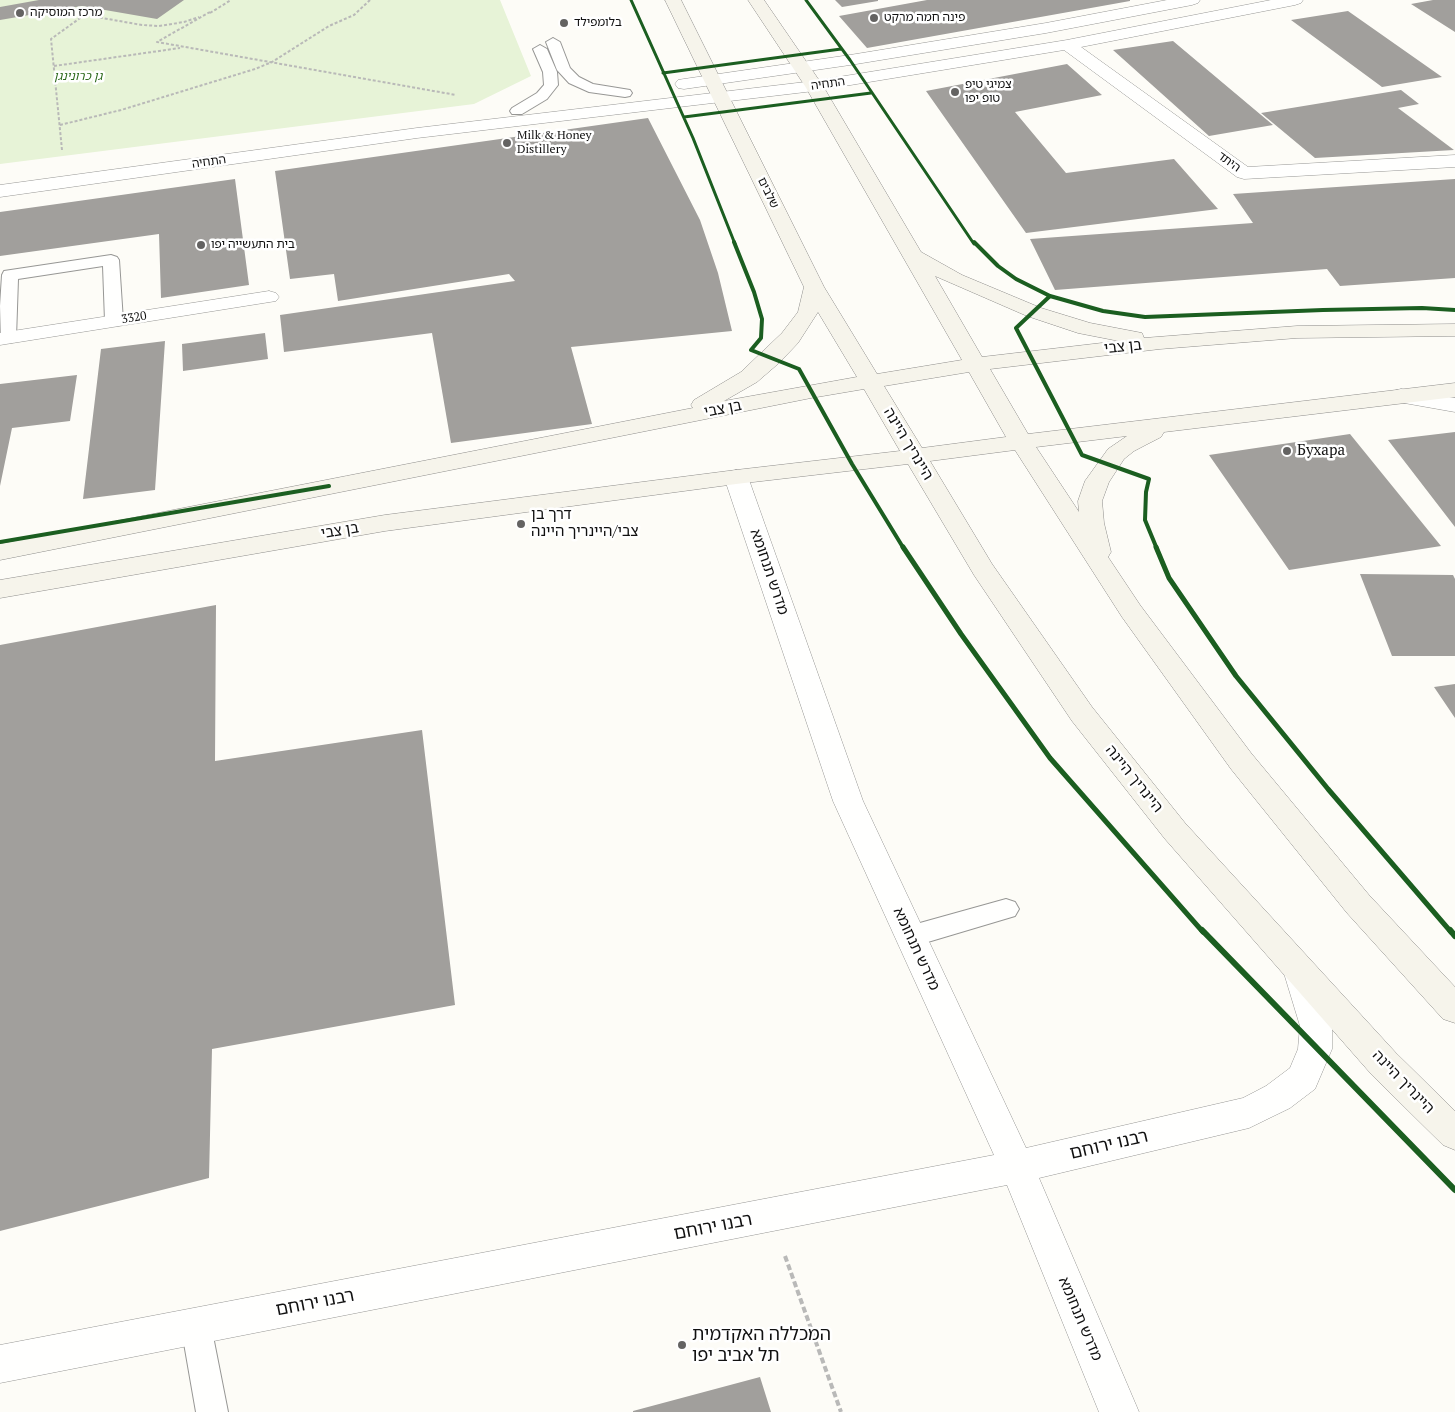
<!DOCTYPE html>
<meta charset="utf-8">
<style>
body{margin:0}
canvas{display:block;background:#fdfcf7}
</style>
<canvas width="1455" height="1412"></canvas>
<script>
const ctx = document.querySelector('canvas').getContext('2d');
ctx.lineJoin = 'round';
function fillPath(path, color) { ctx.fillStyle = color; ctx.fill(path, 'evenodd'); }
const toPath = rows => new Path2D(rows.map(r => 'M' + r).join(''));
function trace(path, color, width, dash) { ctx.strokeStyle = color; ctx.lineWidth = width; ctx.lineCap = dash ? 'butt' : 'round'; ctx.setLineDash(dash || []); ctx.stroke(path); }
function write(font, color, halo, rows, align = 'center') {
  ctx.font = font + ' "PT Serif","Noto Sans Hebrew",serif'; ctx.lineWidth = 5; ctx.setLineDash([]); ctx.textBaseline = 'middle'; ctx.strokeStyle = halo; ctx.fillStyle = color; for (const [text, x, y, turn = 0] of rows) {
    ctx.save(); ctx.translate(x, y); ctx.rotate((+turn || 0) * Math.PI / 180); ctx.textAlign = isNaN(turn) ? turn : align; if (halo) ctx.strokeText(text, 0, 0); ctx.fillText(text, 0, 0); ctx.restore();
  }
}
fillPath(toPath([
 [0,0,500,0,531,76,474,104,0,164]
]), '#e7f3d7');
fillPath(toPath([
 [39,0,184,0,157,19,82,6,0,20,0,7],
 [835,0,878,0,878,1,842,7],
 [927,0,1130,0,1130,1,867,48,839,16],
 [1433,0,1455,0,1455,32,1411,4],
 [1348,11,1442,77,1382,87,1291,20],
 [1173,41,1273,125,1209,136,1113,50],
 [1067,64,1102,95,1015,112,1066,173,1174,159,1218,209,1026,233,926,91],
 [1401,90,1419,104,1398,108,1454,150,1315,158,1261,113],
 [648,118,700,220,718,273,732,331,571,347,592,424,451,443,432,333,284,352,280,315,515,281,509,274,338,301,334,274,290,279,275,171],
 [235,179,249,285,161,298,159,234,0,256,0,212],
 [1455,179,1455,278,1340,286,1327,269,1055,290,1030,239,1253,223,1233,194],
 [265,333,268,359,183,371,182,344],
 [165,341,155,490,83,499,101,349],
 [77,375,70,421,12,428,0,486,0,384],
 [1455,432,1455,527,1388,440],
 [1350,434,1441,546,1289,570,1209,455],
 [1360,574,1453,575,1455,579,1455,656,1392,656],
 [216,605,215,761,422,730,455,1005,212,1049,209,1178,0,1231,0,645],
 [1455,684,1455,718,1434,687],
 [760,1377,771,1412,633,1412,633,1411]
]), '#a19f9c');
const lane = toPath([
 [553,38,560,42,570,68,579,77,593,84,630,90,632,93,630,96,625,97,589,92,569,83,557,70,546,42,553,38],
 [540,45,547,49,557,72,558,85,547,99,522,114,512,114,510,111,512,108,537,93,544,85,543,72,533,49,540,45],
 [111,255,117,257,119,260,123,321,120,325,114,326,108,325,105,321,103,266,18,279,16,338,13,342,7,343,1,342,0,306,2,275,4,271,111,255],
 [1006,899,1015,902,1019,909,1015,916,911,947,902,944,898,936,902,928,1006,899],
 [196,1311,207,1315,211,1326,228,1412,196,1412,181,1326,185,1315,196,1311]
]);
const street = toPath([
 [1167,0,1200,0,1198,3,1192,5,1046,33,850,65,684,89,678,88,675,84,678,80,684,79,850,55,1046,23,1167,0],
 [1271,0,1303,0,1301,3,1295,5,1081,47,1248,167,1455,155,1455,167,1244,179,1237,177,1064,50,814,91,417,138,0,197,0,185,417,128,814,81,1067,40,1271,0],
 [269,291,276,293,279,297,276,301,0,345,0,333,269,291],
 [1401,389,1455,398,1455,412,1393,401,1390,396,1393,391,1401,389],
 [736,470,744,472,748,477,863,801,1026,1148,1243,1098,1266,1086,1290,1068,1298,1049,1300,1026,1283,970,1288,960,1299,956,1310,960,1315,970,1332,1026,1332,1049,1315,1089,1290,1108,1249,1128,1039,1178,1139,1412,1099,1412,1007,1185,0,1383,0,1345,994,1155,833,801,724,477,728,472,736,470]
]);
const secondary = toPath([
 [665,0,681,0,824,287,877,374,962,360,805,86,748,0,764,0,823,86,921,252,962,275,1041,308,1090,323,1142,333,1144,338,1297,326,1455,324,1455,336,1297,338,1160,349,990,369,1028,434,1455,383,1455,397,1164,432,1161,437,1134,451,1124,459,1109,482,1102,501,1104,523,1111,552,1108,557,1140,605,1251,753,1369,895,1455,987,1455,1023,1443,1019,1347,913,1231,769,1122,617,1015,450,930,461,992,564,1092,707,1185,823,1396,1053,1455,1111,1455,1150,1443,1145,1372,1075,1165,839,1072,721,974,575,908,464,736,484,385,531,0,598,0,580,385,515,736,470,900,451,864,389,811,398,0,560,0,544,693,408,691,405,694,400,741,372,782,333,798,312,804,287,665,0],
 [935,276,1027,316,1078,333,1119,341,982,357,935,276],
 [818,312,857,377,724,401,757,382,779,363,798,343,818,312],
 [969,372,1006,437,922,448,884,386,969,372],
 [1127,436,1108,449,1085,481,1078,501,1079,512,1036,447,1127,436]
]);
trace(lane, '#979795', 2);
trace(street, '#979795', 1);
trace(secondary, '#8e8d8b', 1);
trace(toPath([
 [210,12,157,42,456,95],
 [210,13,231,0],
 [85,15,142,25,159,26,184,22,199,17],
 [54,66,180,48],
 [60,125,121,110,255,69,272,62,329,26,354,15,370,0],
 [62,150,51,39,94,8]
]), '#b9b9b8', 2, [3, 2]);
trace(toPath([
 [785,1256,841,1412]
]), '#b9b9b8', 4, [6, 3]);
fillPath(lane, '#fffffe');
fillPath(street, '#fffffe');
fillPath(secondary, '#f6f4eb');
trace(toPath([
 [631,0,693,138,735,244],
 [806,0,850,60,974,244],
 [663,73,841,49],
 [684,117,871,93]
]), '#1b5e20', 3);
trace(toPath([
 [734,242,754,292,762,319,761,338,751,350,799,369,852,464,904,549],
 [974,242,998,266,1016,279,1050,296,1016,328,1082,455,1149,479,1146,492,1145,520,1157,549],
 [1050,296,1103,311,1145,317,1323,310,1422,308,1455,310],
 [0,542,329,486]
]), '#1b5e20', 4);
trace(toPath([
 [903,547,961,634,1050,758,1203,932],
 [1156,547,1169,578,1236,676,1328,789,1451,932]
]), '#1b5e20', 5);
trace(toPath([
 [1202,930,1455,1190],
 [1450,930,1455,936]
]), '#1b5e20', 6);
for (const [x, y, r, color] of [
 [20,13,5,"#646362"],
 [874,18,5,"#646362"],
 [564,23,5,"#646362"],
 [955,92,5,"#646362"],
 [507,143,5,"#646362"],
 [201,245,5,"#646362"],
 [1287,451,5,"#646362"],
 [521,524,5,"#646362"],
 [682,1345,5,"#646362"]
]) { const dot = new Path2D(); dot.arc(x, y, r, 0, 2 * Math.PI); ctx.fillStyle = color; ctx.fill(dot); trace(dot, '#fff', 2); }
write('12px', '#111', '#fff', [
 ["מרכז המוסיקה",30,13],
 ["פינה חמה מרקט",884,18],
 ["בלומפילד",574,23],
 ["צמיגי טיפ",965,85],
 ["טופ יפו",965,99],
 ["Milk & Honey",517,136],
 ["Distillery",517,150],
 ["בית התעשייה יפו",211,245]
], 'left');
write('italic 12px', '#2f6b1f', '#fff', [
 ["גן כרונינגן",78,77]
]);
write('12px', '#111', '#fff', [
 ["התחיה",828,84,-8],
 ["התחיה",209,162,-8],
 ["היתד",1229,162,36],
 ["שלבים",768,193,64],
 ["3320",134,318,-9]
]);
write('15px', '#111', '#fff', [
 ["בן צבי",1123,347,-6],
 ["בן צבי",723,409,-11],
 ["היינריך היינה",908,444,59],
 ["בן צבי",340,531,-9],
 ["מדרש תנחומא",769,572,71],
 ["היינריך היינה",1134,779,51],
 ["מדרש תנחומא",916,949,65],
 ["היינריך היינה",1403,1082,46],
 ["מדרש תנחומא",1080,1319,67]
]);
write('15px', '#111', '#fff', [
 ["Бухара",1297,451],
 ["דרך בן",531,515],
 ["צבי/היינריך היינה",531,532]
], 'left');
write('18px', '#111', '#fff', [
 ["רבנו ירוחם",1109,1145,-13],
 ["רבנו ירוחם",713,1227,-11],
 ["רבנו ירוחם",315,1303,-11]
]);
write('18px', '#111', '#fff', [
 ["המכללה האקדמית",692,1335],
 ["תל אביב יפו",692,1356]
], 'left');
</script>
